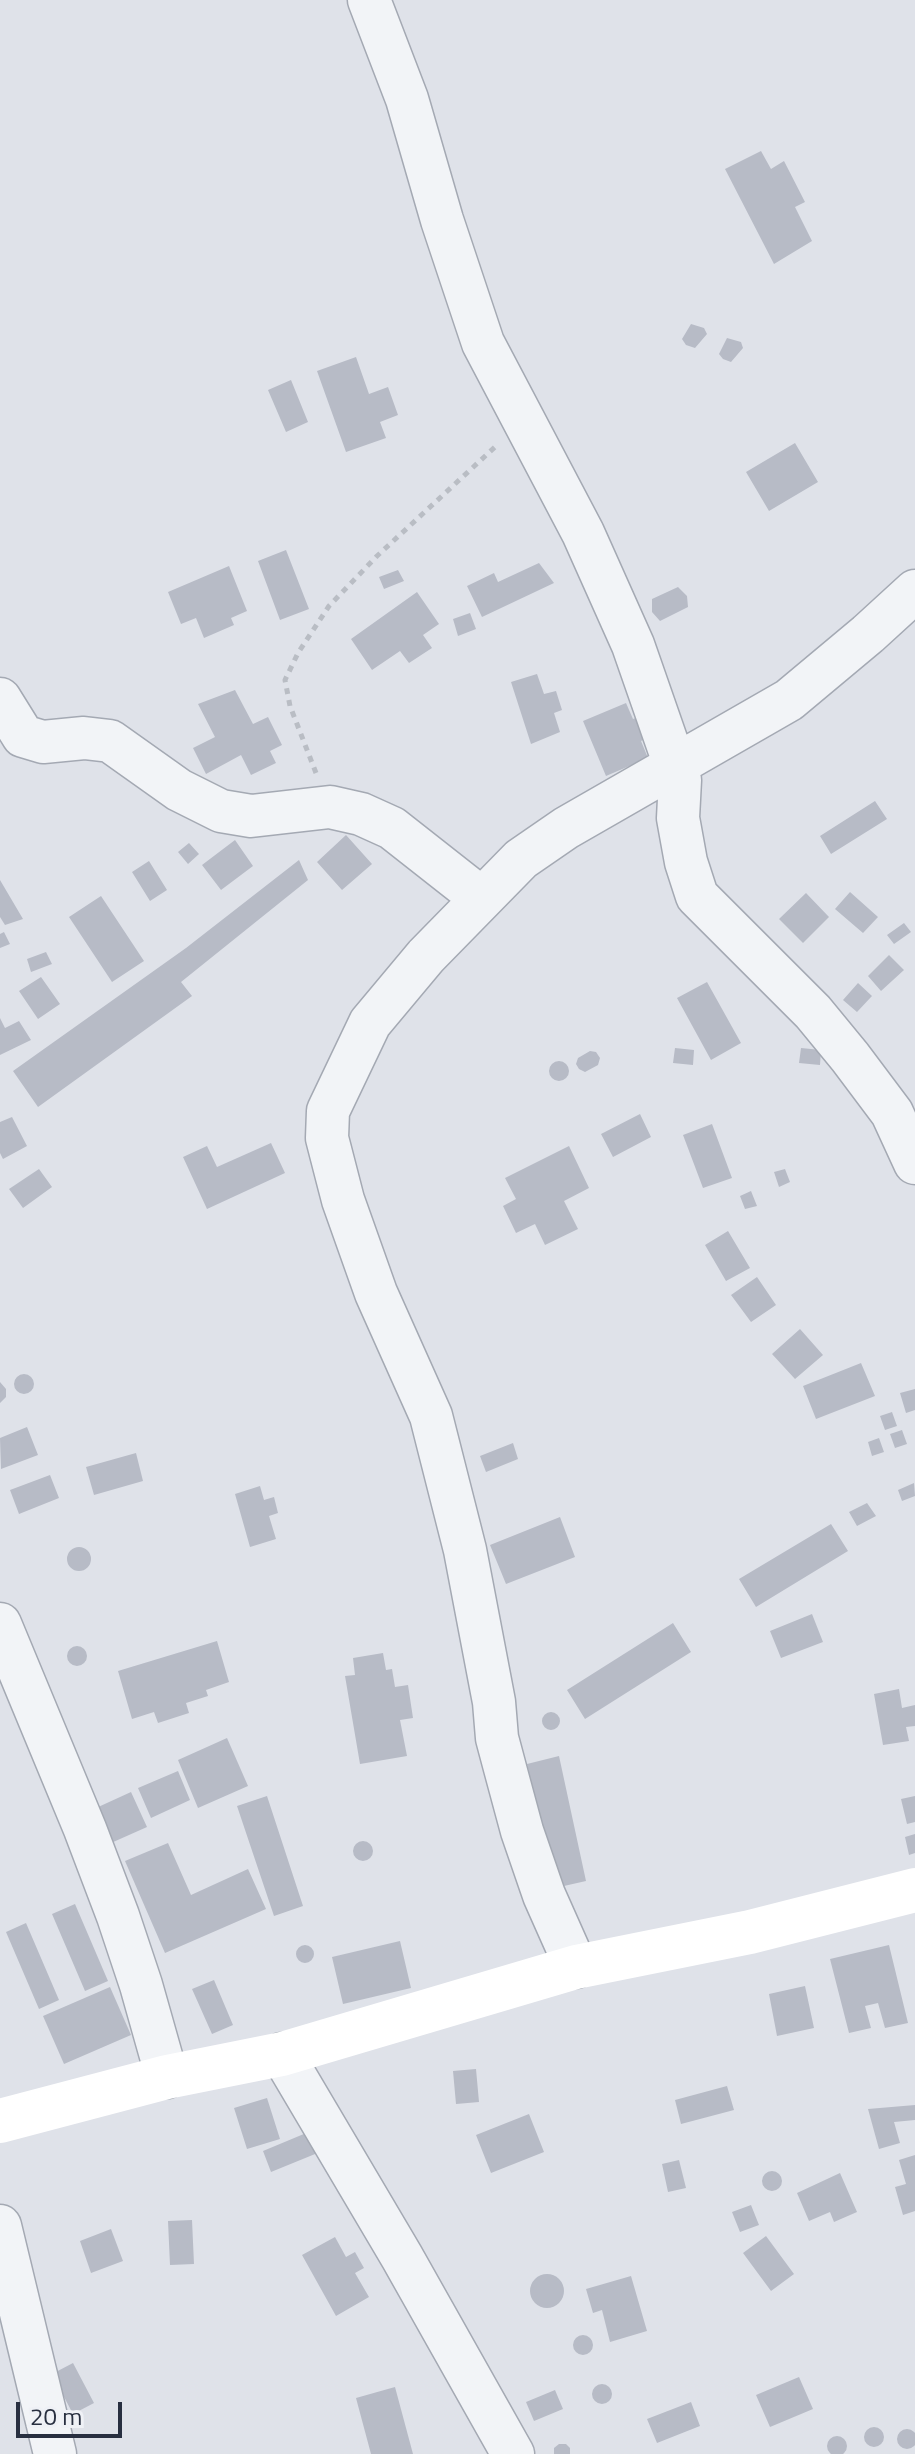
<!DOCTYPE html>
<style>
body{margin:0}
#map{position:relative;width:915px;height:2454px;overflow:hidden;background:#dfe2e9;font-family:"Titillium Web",sans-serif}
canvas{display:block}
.scale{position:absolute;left:16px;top:2402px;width:106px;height:36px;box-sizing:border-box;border:4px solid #282f40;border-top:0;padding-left:10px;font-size:24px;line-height:28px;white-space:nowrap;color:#282f40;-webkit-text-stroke:6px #eff1f6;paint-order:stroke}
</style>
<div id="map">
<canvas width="915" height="2454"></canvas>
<div class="scale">20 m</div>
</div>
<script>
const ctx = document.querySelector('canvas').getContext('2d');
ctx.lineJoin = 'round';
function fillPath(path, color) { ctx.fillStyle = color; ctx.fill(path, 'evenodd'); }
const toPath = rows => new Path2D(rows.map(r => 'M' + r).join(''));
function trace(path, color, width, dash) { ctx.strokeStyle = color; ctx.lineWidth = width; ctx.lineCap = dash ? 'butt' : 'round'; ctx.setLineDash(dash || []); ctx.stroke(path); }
fillPath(toPath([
 [761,151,771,169,784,161,805,202,795,207,812,241,774,264,725,169],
 [691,324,704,328,707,334,695,348,686,345,682,339],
 [727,338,741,342,743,348,731,362,723,359,719,354],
 [356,357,369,394,388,387,398,415,380,422,386,438,346,452,317,371],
 [291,380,308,422,286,432,268,390],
 [795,443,818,482,769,511,746,472],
 [286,550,309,609,280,620,258,561],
 [539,563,554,583,482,617,467,586,494,573,498,582],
 [229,566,247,611,231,618,234,625,204,638,196,618,181,624,168,592],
 [398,570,404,581,384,589,379,577],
 [678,587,687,596,688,607,660,621,652,612,652,599],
 [417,592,439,624,423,635,432,648,409,663,400,651,372,670,351,639],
 [470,613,476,629,458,636,453,619],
 [537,674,544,694,556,691,562,710,554,713,560,732,531,744,511,682],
 [235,690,253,724,268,717,282,745,270,751,276,763,251,775,241,755,206,774,193,748,215,737,198,704],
 [626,703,633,719,641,716,649,737,641,741,648,758,606,776,583,721],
 [875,801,887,819,831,854,820,836],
 [346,835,372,864,342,890,317,862],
 [235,840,253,866,221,890,202,865],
 [189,843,199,854,188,864,178,852],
 [299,860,308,880,181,982,192,996,38,1107,13,1071,186,948],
 [149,861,167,890,150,901,132,872],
 [0,880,23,919,5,925,0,917],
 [850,892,878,917,863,933,835,909],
 [806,893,829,917,803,943,779,919],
 [101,896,144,961,112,982,69,917],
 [904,923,911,932,894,944,887,935],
 [4,932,10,944,0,948,0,934],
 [46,952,52,964,31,972,27,959],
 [889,955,904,970,881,991,868,976],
 [41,977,60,1004,38,1019,19,991],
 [707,982,741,1043,711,1060,677,998],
 [858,983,872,996,857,1012,843,1000],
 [0,1018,5,1028,19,1021,31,1040,0,1055],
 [675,1048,694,1050,693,1065,673,1063],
 [801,1048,821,1050,820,1065,799,1063],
 [590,1051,596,1052,600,1058,598,1065,585,1072,579,1069,576,1064,578,1058],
 '549 1071a10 10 0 1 1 20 0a10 10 0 1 1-20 0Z',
 [640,1114,651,1137,613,1157,601,1134],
 [12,1117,27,1146,3,1159,0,1153,0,1122],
 [712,1124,732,1178,703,1188,683,1135],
 [271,1143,285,1173,207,1209,183,1157,207,1146,217,1167],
 [569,1146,589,1188,564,1201,578,1229,545,1245,535,1224,516,1233,503,1206,516,1199,505,1178],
 [39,1169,52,1187,23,1208,9,1189],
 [785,1169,790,1182,779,1187,774,1172],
 [751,1191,757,1206,745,1209,740,1196],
 [728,1231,750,1268,726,1281,705,1245],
 [757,1277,776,1305,751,1322,731,1295],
 [800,1329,823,1355,795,1379,772,1354],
 [861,1363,875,1396,816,1419,803,1386],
 '14 1384a10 10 0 1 1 20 0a10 10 0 1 1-20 0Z',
 [0,1382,6,1389,6,1397,0,1403],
 [915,1389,915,1410,906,1413,900,1393],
 [892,1412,897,1426,885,1430,880,1416],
 [27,1427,38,1455,1,1469,0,1438],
 [902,1430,907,1444,895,1448,890,1434],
 [879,1438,884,1452,872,1456,868,1442],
 [513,1443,518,1459,486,1472,480,1456],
 [136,1453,143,1481,94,1495,86,1467],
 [50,1475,59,1498,19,1514,10,1490],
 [914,1483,915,1496,902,1501,898,1490],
 [260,1486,264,1500,274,1497,278,1513,269,1516,276,1539,250,1547,235,1494],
 [867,1503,876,1516,857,1526,849,1512],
 [560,1517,575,1557,506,1584,490,1545],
 [831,1524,848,1551,756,1607,739,1579],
 '67 1559a12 12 0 1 1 24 0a12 12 0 1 1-24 0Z',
 [812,1614,823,1642,781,1658,770,1631],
 [673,1623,691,1652,585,1719,567,1690],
 [217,1641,229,1682,206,1690,208,1696,186,1703,189,1713,158,1723,154,1712,132,1719,118,1671],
 '67 1656a10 10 0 1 1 20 0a10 10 0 1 1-20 0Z',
 [383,1653,386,1670,392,1669,395,1687,408,1685,413,1718,400,1720,407,1756,360,1764,345,1676,355,1675,353,1658],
 [899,1689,902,1708,915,1705,915,1726,906,1727,909,1741,883,1745,874,1694],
 '542 1721a9 9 0 1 1 18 0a9 9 0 1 1-18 0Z',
 [227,1738,248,1786,198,1808,178,1760],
 [559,1756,586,1881,555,1888,527,1764],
 [178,1771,190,1800,151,1818,138,1788],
 [131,1792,147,1827,111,1843,96,1808],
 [267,1796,303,1906,274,1916,237,1806],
 [915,1796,915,1822,907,1824,901,1799],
 [915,1834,915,1853,909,1855,905,1837],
 '353 1851a10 10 0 1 1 20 0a10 10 0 1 1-20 0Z',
 [168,1843,191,1895,248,1869,266,1909,165,1953,125,1861],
 [75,1904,108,1981,85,1991,52,1914],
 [26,1923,59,2000,39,2009,6,1932],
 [400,1941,411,1988,343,2004,332,1957],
 [889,1945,908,2023,885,2028,878,2003,865,2006,871,2028,849,2033,830,1959],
 '296 1954a9 9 0 1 1 18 0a9 9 0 1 1-18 0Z',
 [214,1980,233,2025,212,2034,192,1989],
 [805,1986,814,2028,777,2036,769,1994],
 [110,1987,131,2035,64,2064,43,2016],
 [476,2069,479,2102,456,2104,453,2071],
 [727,2086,734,2110,681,2124,675,2100],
 [267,2098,280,2139,247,2149,234,2108],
 [915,2105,915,2120,894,2122,900,2143,879,2149,868,2109],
 [529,2114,544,2152,491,2173,476,2135],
 [311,2131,320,2152,271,2172,263,2151],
 [915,2155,915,2211,903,2215,895,2187,906,2184,899,2160],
 [679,2160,686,2188,668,2192,662,2164],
 '762 2181a10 10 0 1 1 20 0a10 10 0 1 1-20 0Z',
 [840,2173,857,2212,834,2222,830,2212,809,2221,797,2193],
 [751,2205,759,2225,740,2232,732,2212],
 [192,2220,194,2264,170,2265,168,2221],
 [111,2229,123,2261,91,2273,80,2241],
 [766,2236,794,2274,771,2291,743,2253],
 [335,2237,346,2257,355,2252,364,2268,355,2273,369,2297,336,2316,302,2255],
 '530 2291a17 17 0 1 1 34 0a17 17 0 1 1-34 0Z',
 [631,2276,647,2331,610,2342,602,2310,593,2313,586,2289],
 '573 2345a10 10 0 1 1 20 0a10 10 0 1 1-20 0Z',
 [73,2363,94,2403,73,2414,52,2374],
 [799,2377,813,2409,770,2427,756,2395],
 '592 2394a10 10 0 1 1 20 0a10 10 0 1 1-20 0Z',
 [395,2387,413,2454,371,2454,356,2398],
 [555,2390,563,2409,534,2421,526,2402],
 [691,2402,700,2426,657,2443,647,2419],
 '864 2437a10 10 0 1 1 20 0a10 10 0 1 1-20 0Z',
 '897 2439a10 10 0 1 1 20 0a10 10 0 1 1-20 0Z',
 '827 2446a10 10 0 1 1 20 0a10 10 0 1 1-20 0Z',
 [559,2444,566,2444,570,2448,570,2454,554,2454,554,2448]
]), '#b7bbc6');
const street = toPath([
 [369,0,407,99,442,220,483,343,583,533,633,645,680,780,678,818,686,862,697,896,813,1012,850,1057,892,1113,915,1163],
 [0,699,23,736,43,742,84,738,110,741,179,790,221,811,251,816,330,807,361,814,392,828,481,898],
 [0,1624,85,1829,118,1916,141,1985,167,2077],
 [576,1967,544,1895,522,1831,505,1768,497,1738,494,1702,465,1550,431,1416,376,1293,343,1200,327,1138,328,1111,370,1023,426,956,521,859,566,828,789,700,868,634,915,591],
 [282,2054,402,2257,513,2454],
 [0,2226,55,2454]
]);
trace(street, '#a4a9b3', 45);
trace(toPath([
 [316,773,290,706,285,680,298,653,329,606,377,556,495,447]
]), '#b9bdc4', 5, [6, 6]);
trace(street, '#f2f4f7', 42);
trace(toPath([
 [0,2121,167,2077,282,2054,576,1967,750,1932,915,1890]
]), '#fff', 44);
</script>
